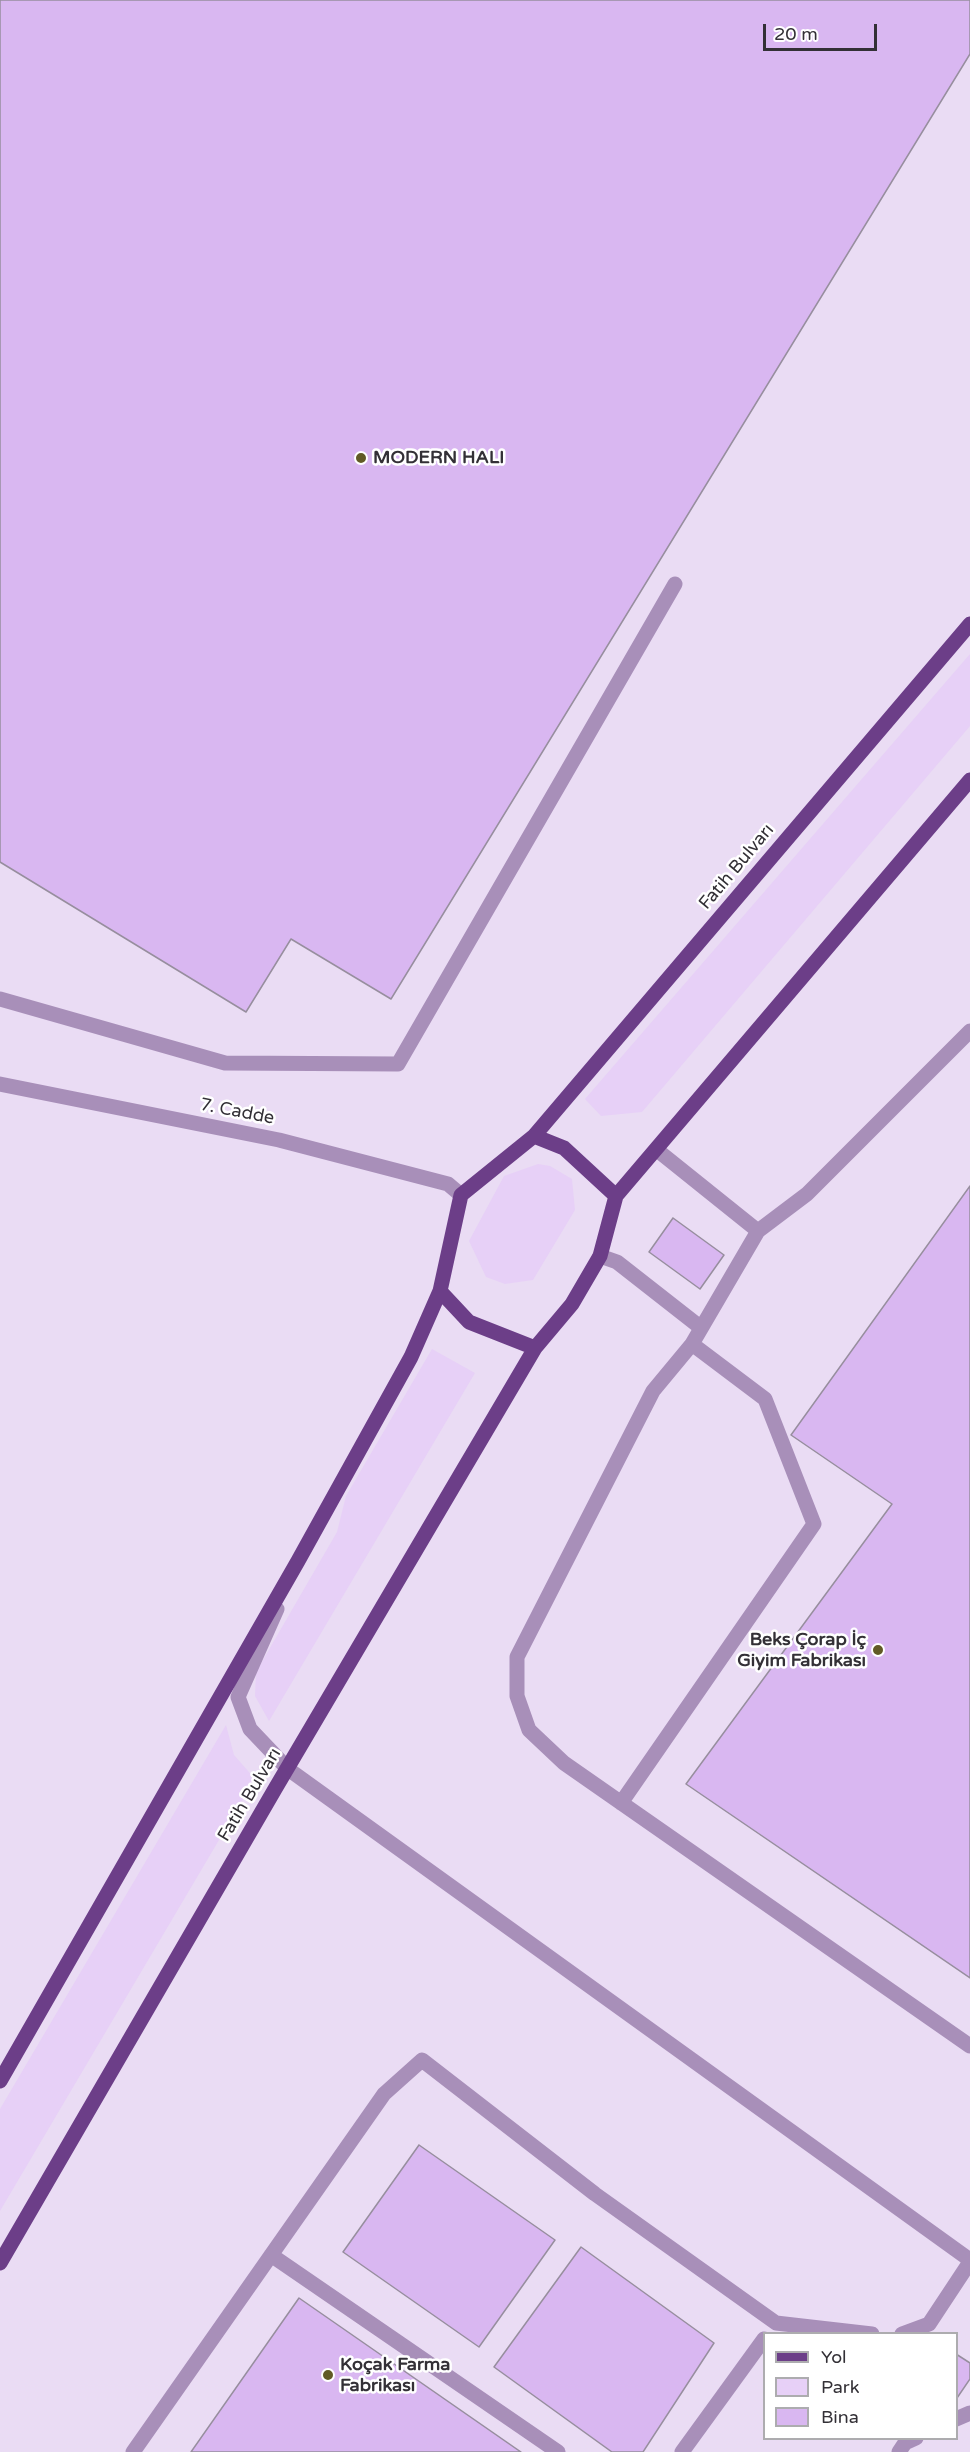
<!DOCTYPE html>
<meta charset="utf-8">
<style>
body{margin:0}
#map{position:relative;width:970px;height:2452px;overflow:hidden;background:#f5ebfd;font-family:"Varela Round",sans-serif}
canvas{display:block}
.legend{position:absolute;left:763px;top:2332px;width:195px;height:108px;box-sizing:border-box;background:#fff;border:2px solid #adacaf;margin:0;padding:8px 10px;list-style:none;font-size:18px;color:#333036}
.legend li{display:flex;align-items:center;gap:12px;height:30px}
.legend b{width:30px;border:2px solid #adacaf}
.scale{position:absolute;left:763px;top:24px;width:114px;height:27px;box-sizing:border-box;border:3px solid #333036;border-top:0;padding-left:8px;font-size:18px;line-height:21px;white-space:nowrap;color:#333036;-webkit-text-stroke:4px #fff;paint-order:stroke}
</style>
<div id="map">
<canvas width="970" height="2452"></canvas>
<ul class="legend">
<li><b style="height:8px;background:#6c3e88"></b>Yol</li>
<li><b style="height:16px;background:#e7d0f7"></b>Park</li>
<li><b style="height:16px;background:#d9b7f1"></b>Bina</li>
</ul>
<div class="scale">20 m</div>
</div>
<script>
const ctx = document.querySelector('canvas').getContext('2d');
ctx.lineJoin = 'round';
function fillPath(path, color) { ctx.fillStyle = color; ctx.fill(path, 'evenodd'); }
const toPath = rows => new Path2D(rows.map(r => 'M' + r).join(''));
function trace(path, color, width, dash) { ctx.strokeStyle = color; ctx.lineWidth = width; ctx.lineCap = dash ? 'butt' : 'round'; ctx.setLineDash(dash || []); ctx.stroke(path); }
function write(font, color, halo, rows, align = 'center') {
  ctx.font = font + ' "Varela Round",sans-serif'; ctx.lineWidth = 5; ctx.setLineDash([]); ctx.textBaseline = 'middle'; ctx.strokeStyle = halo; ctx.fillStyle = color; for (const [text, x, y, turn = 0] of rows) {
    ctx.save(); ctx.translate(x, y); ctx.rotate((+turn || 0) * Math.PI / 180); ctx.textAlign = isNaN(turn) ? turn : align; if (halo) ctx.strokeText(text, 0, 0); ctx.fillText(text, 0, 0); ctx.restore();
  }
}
fillPath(toPath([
 [0,0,970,0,970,2452,0,2452],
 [764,2334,956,2334,956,2438,764,2438]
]), '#eadcf4');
fillPath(toPath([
 [970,654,970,726,642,1112,601,1116,585,1099],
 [538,1164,550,1166,572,1179,575,1210,533,1280,505,1284,486,1277,469,1241,504,1176],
 [432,1349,475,1373,269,1721,255,1696,256,1672,337,1532,346,1496],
 [226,1725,234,1755,255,1779,0,2211,0,2109]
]), '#e7d0f7');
const building = toPath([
 [0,0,970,0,970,54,391,999,291,939,246,1012,0,862,0,0],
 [970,1186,970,1978,686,1784,892,1504,791,1435,970,1186],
 [673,1218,724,1255,700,1289,649,1252,673,1218],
 [419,2145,555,2240,479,2347,343,2252,419,2145],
 [581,2247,714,2343,643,2452,612,2452,494,2367,581,2247],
 [299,2298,521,2452,191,2452,299,2298],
 [956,2354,970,2363,970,2379,957,2398,956,2354]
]);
fillPath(building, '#d9b7f1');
trace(building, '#978e9e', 1.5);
trace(toPath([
 [0,999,225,1063,398,1064,675,584],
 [970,1031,807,1194,758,1231,692,1344,653,1391,517,1657,517,1696,529,1730,564,1763,970,2046],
 [0,1084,279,1140,448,1184,461,1195],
 [657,1150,758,1231],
 [600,1256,617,1262,700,1327],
 [277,1609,238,1697,250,1729,288,1769,970,2260],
 [621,1803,814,1524,765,1399,692,1344],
 [271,2255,558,2452],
 [902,2334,929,2324,970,2262],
 [956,2419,970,2413],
 [133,2452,384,2094,422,2060,595,2194,776,2323,872,2334],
 [682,2452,764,2339],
 [899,2452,905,2443,916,2438]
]), '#a88fb9', 15);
trace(toPath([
 [534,1136,970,624],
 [534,1136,564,1148,616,1196,600,1256,572,1304,535,1348,469,1322,440,1291,461,1195,534,1136],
 [616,1196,970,780],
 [0,2081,298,1561,411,1357,440,1291],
 [0,2263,275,1789,535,1348]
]), '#6c3e88', 15);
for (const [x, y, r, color] of [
 [361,458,6,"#615a26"],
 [878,1650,6,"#615a26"],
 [328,2375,6,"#615a26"]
]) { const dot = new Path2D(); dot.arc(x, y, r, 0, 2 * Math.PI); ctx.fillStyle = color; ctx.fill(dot); trace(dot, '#fff', 2); }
write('bold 18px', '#333036', '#fff', [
 ["MODERN HALI",373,458],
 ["Beks Çorap İç",866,1640,"right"],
 ["Giyim Fabrikası",866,1661,"right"],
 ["Koçak Farma",340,2365],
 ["Fabrikası",340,2386]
], 'left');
write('18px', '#333036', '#fff', [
 ["Fatih Bulvarı",737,867,-50],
 ["7. Cadde",237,1112,11],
 ["Fatih Bulvarı",250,1795,-59]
]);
</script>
